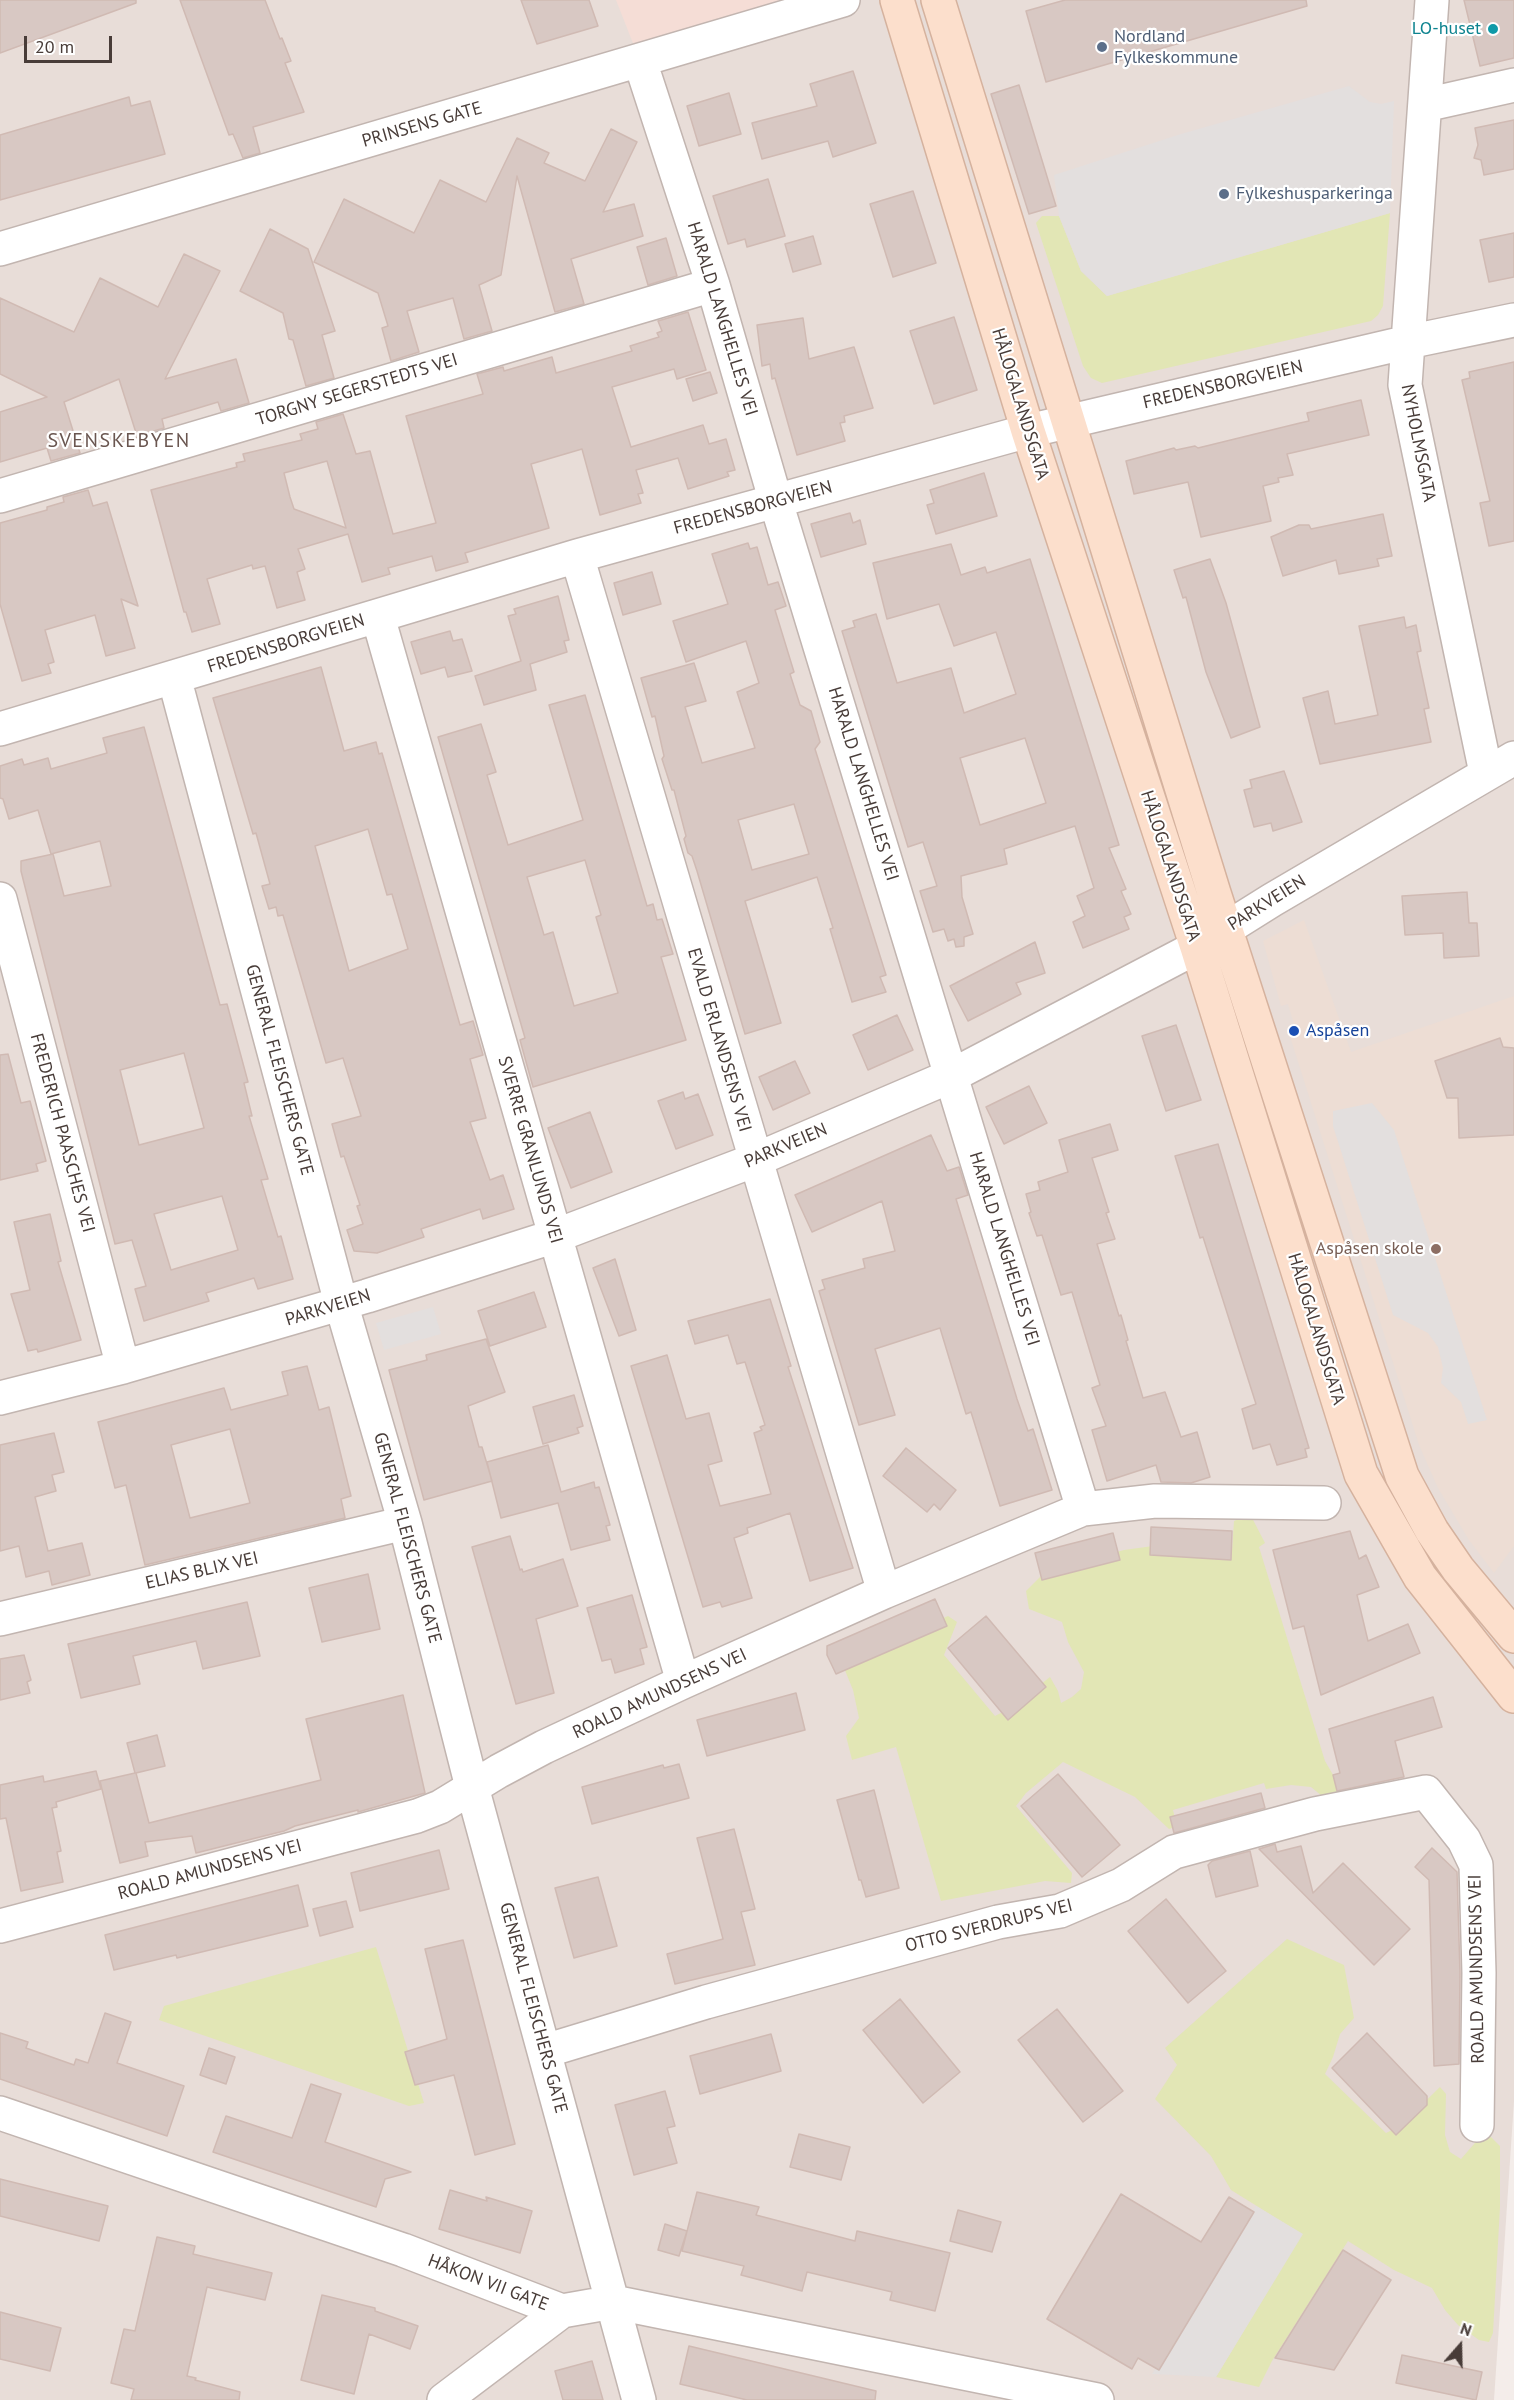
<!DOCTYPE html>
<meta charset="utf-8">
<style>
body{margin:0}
#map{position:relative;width:1514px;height:2400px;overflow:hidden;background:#f4edea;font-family:"PT Sans",sans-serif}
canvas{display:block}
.north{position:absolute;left:1430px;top:2316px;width:60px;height:60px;-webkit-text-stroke:4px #fff;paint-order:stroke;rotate:20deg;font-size:16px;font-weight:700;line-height:24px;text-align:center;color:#483c38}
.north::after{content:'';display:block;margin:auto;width:21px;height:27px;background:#483c38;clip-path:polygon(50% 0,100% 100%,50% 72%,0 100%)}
.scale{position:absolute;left:24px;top:36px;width:88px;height:27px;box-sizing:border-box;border:3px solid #483c38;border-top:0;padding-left:8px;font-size:18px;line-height:21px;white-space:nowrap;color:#483c38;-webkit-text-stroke:4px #fff;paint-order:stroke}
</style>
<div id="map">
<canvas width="1514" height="2400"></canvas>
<div class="north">N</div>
<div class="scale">20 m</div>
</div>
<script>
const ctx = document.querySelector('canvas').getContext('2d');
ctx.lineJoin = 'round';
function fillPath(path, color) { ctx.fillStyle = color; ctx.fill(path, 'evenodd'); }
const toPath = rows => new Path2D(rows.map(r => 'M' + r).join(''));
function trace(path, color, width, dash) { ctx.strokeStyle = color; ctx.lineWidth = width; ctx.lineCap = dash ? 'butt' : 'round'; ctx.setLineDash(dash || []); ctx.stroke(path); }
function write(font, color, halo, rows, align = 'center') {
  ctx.font = font + ' "PT Sans",sans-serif'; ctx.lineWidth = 4.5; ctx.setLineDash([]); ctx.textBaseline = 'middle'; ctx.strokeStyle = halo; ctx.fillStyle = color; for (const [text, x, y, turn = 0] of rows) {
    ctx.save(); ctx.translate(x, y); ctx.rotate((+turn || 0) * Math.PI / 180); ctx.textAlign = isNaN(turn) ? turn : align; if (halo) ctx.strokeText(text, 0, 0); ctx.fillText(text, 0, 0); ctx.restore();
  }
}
fillPath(toPath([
 [0,0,1514,0,1514,2101,1494,2400,0,2400]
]), '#e8ddd8');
fillPath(toPath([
 [616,0,843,0,640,61]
]), '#f5ddd6');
fillPath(toPath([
 [1304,920,1351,1052,1514,996,1514,1546,1494,1573,1469,1540,1438,1488,1419,1445,1287,1027,1294,1024,1288,1004,1281,1006,1263,941]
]), '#edddd4');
fillPath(toPath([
 [1390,213,1383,306,1378,315,1371,321,1102,383,1091,378,1083,366,1036,223,1042,216,1059,216,1081,271,1107,296],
 [1250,1514,1265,1543,1259,1547,1325,1761,1336,1780,1337,1793,1332,1799,1322,1796,1311,1787,1291,1785,1266,1789,1264,1783,1173,1810,1177,1826,1169,1829,1135,1797,1063,1762,1026,1793,1016,1806,1072,1873,1071,1883,1045,1881,941,1901,896,1747,852,1760,846,1736,859,1718,853,1690,842,1663,948,1616,957,1622,944,1655,995,1716,1012,1707,1050,1677,1058,1691,1061,1703,1072,1697,1081,1689,1084,1672,1068,1642,1062,1622,1029,1609,1026,1591,1046,1571,1124,1550,1153,1546,1232,1551,1234,1521],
 [1287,1939,1344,1965,1354,2018,1340,2034,1333,2057,1325,2074,1386,2133,1400,2126,1440,2087,1446,2094,1445,2135,1450,2152,1461,2159,1481,2136,1490,2136,1500,2146,1500,2207,1493,2333,1489,2342,1479,2340,1458,2325,1445,2310,1432,2288,1394,2270,1348,2241,1272,2361,1259,2387,1216,2377,1302,2234,1231,2190,1211,2156,1155,2099,1177,2065,1165,2048],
 [376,1947,424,2103,409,2106,159,2020,164,2006]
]), '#e2e6b5');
fillPath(toPath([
 [1349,86,1370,102,1381,104,1394,101,1390,213,1107,296,1081,271,1059,216,1054,175,1181,134],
 [1372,1103,1394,1130,1487,1420,1468,1424,1461,1402,1441,1383,1443,1368,1438,1347,1428,1333,1393,1315,1333,1126,1333,1111],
 [433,1307,441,1334,384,1350,376,1323],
 [1256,2206,1303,2234,1216,2377,1152,2374]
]), '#e3dfde');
const building = toPath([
 [0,0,136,0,136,3,0,53,0,0],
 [180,0,265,0,280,39,282,38,291,61,285,63,304,112,253,127,260,153,243,158,233,134,229,135,180,0],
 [521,0,589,0,598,26,537,44,521,0],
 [1065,0,1306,0,1307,6,1046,82,1026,11,1065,0],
 [1464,0,1514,0,1514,58,1480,66,1464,0],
 [853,71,876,143,833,157,828,141,762,159,752,123,817,106,810,84,853,71],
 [1019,85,1056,206,1029,214,991,94,1019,85],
 [729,93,741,134,699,146,687,106,729,93],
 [129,97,131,106,150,101,165,154,0,200,0,135,129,97],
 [1514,120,1514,169,1484,175,1481,160,1474,158,1478,145,1475,128,1514,120],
 [611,129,637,142,603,212,634,204,643,236,571,259,584,304,555,312,517,176,501,275,479,285,492,331,464,339,453,298,407,311,419,352,391,361,382,328,388,326,378,293,314,262,344,199,414,233,440,180,486,202,517,138,549,153,544,163,585,181,611,129],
 [768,179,785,236,747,247,745,239,728,244,713,196,768,179],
 [913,191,936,263,893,277,870,204,913,191],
 [270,229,308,249,335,331,322,335,334,378,306,386,293,340,289,339,283,313,240,291,270,229],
 [1514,233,1514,277,1489,282,1480,240,1514,233],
 [813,236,821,264,793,272,785,244,813,236],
 [666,238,677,276,648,285,637,247,666,238],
 [184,254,220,271,165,379,236,359,249,403,221,411,218,402,162,419,164,428,137,436,119,379,64,402,80,453,51,461,47,448,0,462,0,412,47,397,0,374,0,298,74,332,100,278,158,307,184,254],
 [688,312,706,370,677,379,674,369,612,387,631,447,703,425,709,444,726,439,735,470,727,472,729,476,688,489,678,458,636,470,643,493,638,494,641,503,600,515,582,449,531,464,549,528,465,553,468,562,436,571,432,556,388,568,390,574,362,582,348,534,298,549,305,569,297,572,305,600,277,608,265,566,253,569,252,565,207,579,220,624,192,632,186,612,184,612,151,490,237,467,236,463,245,461,243,454,302,440,300,434,318,429,316,422,343,414,356,454,370,451,393,534,436,523,406,416,483,394,477,374,503,367,504,371,552,357,556,373,632,351,630,346,659,337,657,333,662,331,658,321,688,312],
 [327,461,346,528,294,509,290,497,284,473,327,461],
 [954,317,977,390,934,404,910,331,954,317],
 [803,318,809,359,854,347,873,408,844,416,845,422,840,423,845,441,797,455,775,378,772,379,770,364,762,366,757,325,803,318],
 [1514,362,1514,541,1489,546,1480,503,1490,501,1462,380,1470,378,1469,372,1514,362],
 [710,372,717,393,693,401,686,379,710,372],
 [1361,400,1369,435,1287,454,1293,475,1278,478,1279,482,1263,486,1271,521,1201,537,1188,482,1134,494,1126,461,1174,448,1176,450,1195,446,1198,448,1300,423,1309,421,1307,413,1361,400],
 [984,473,997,516,936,534,927,505,934,503,930,490,984,473],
 [88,490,93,506,107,502,138,606,121,599,135,648,106,656,95,615,45,630,54,662,48,664,51,673,22,681,0,604,0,523,47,510,47,507,64,502,63,497,88,490],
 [850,513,853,523,860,520,866,544,821,557,811,524,850,513],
 [1383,514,1392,556,1377,559,1379,566,1339,574,1336,560,1283,576,1271,537,1299,525,1309,525,1311,529,1383,514],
 [748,543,750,549,757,547,768,585,778,582,786,606,775,610,794,672,790,674,800,705,811,711,820,742,815,749,886,975,880,977,886,992,852,1002,830,929,833,928,817,877,745,901,781,1023,745,1034,697,871,692,856,688,853,684,839,686,836,674,790,672,790,662,759,664,756,655,716,652,717,641,678,694,663,706,701,685,707,702,763,755,748,737,692,759,683,746,641,686,662,673,621,728,604,712,554,748,543],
 [794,804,809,854,752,870,738,820,794,804],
 [951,544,961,575,985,567,987,573,1030,559,1119,845,1109,848,1126,889,1121,891,1131,914,1124,917,1129,929,1083,948,1073,922,1085,916,1077,896,1094,888,1075,826,1004,849,1007,864,961,876,962,897,973,934,964,937,964,946,956,947,954,939,948,941,944,929,933,932,920,891,937,886,923,842,908,847,842,631,855,627,853,621,876,614,897,683,951,668,964,713,1016,694,996,632,954,646,939,604,887,619,873,563,951,544],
 [1025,738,1046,803,980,825,960,758,1025,738],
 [1210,559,1226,603,1260,727,1231,738,1206,672,1186,597,1183,598,1174,570,1210,559],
 [652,572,661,604,623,615,614,583,652,572],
 [558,596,569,640,564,641,567,652,530,664,536,690,484,705,475,676,521,661,508,616,516,614,514,609,558,596],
 [1404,617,1406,628,1416,625,1421,651,1417,652,1429,708,1424,709,1431,742,1320,764,1303,698,1328,691,1335,724,1378,715,1359,626,1404,617],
 [450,631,453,641,462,639,472,671,448,677,445,667,421,674,411,642,450,631],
 [321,667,344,751,376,742,379,754,382,753,460,1025,473,1021,483,1055,470,1059,486,1118,470,1122,490,1180,503,1175,514,1209,483,1219,480,1209,421,1229,424,1237,377,1253,354,1251,347,1230,363,1224,357,1206,360,1205,344,1156,341,1157,332,1124,361,1116,343,1058,326,1063,283,915,278,916,276,907,269,909,262,886,270,884,256,833,253,834,213,698,321,667],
 [368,829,387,895,392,894,408,949,349,971,315,846,368,829],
 [585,695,647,906,653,904,657,920,662,919,673,954,661,957,686,1040,533,1087,520,1040,525,1038,438,737,481,724,496,772,487,775,508,845,583,820,549,705,585,695],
 [585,860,601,915,596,917,618,993,574,1006,553,932,544,935,527,877,585,860],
 [144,727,220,1005,227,1004,248,1082,244,1083,252,1116,249,1116,268,1179,261,1180,278,1237,281,1236,293,1279,258,1289,254,1278,206,1293,209,1301,144,1321,135,1289,146,1286,132,1240,115,1244,21,871,21,861,53,854,64,896,111,886,100,841,51,854,38,810,9,819,3,799,0,798,0,766,22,759,24,765,48,758,51,769,107,753,103,738,144,727],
 [184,1053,204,1128,139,1145,120,1070,184,1053],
 [222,1196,238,1250,171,1270,154,1214,222,1196],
 [1284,771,1302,822,1273,831,1271,823,1254,827,1244,790,1252,788,1250,780,1284,771],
 [1467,892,1469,923,1477,923,1479,956,1444,958,1443,933,1405,935,1402,896,1467,892],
 [1035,942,1045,973,1016,983,1021,994,968,1021,950,986,1035,942],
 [897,1015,913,1050,868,1070,853,1035,897,1015],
 [1176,1025,1201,1100,1166,1111,1142,1036,1176,1025],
 [1500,1038,1503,1047,1514,1048,1514,1135,1459,1138,1458,1098,1447,1098,1435,1061,1500,1038],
 [8,1054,21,1103,30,1101,46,1161,36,1164,38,1171,0,1180,0,1055,8,1054],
 [795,1061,810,1093,773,1110,759,1077,795,1061],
 [1029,1086,1047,1123,1004,1144,986,1107,1029,1086],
 [683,1092,685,1099,698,1094,713,1135,676,1149,658,1101,683,1092],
 [590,1112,612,1172,571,1188,548,1128,590,1112],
 [1110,1124,1118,1150,1092,1158,1109,1212,1106,1213,1115,1239,1097,1244,1119,1316,1121,1315,1128,1340,1126,1341,1143,1398,1165,1392,1181,1437,1197,1432,1210,1477,1191,1483,1161,1482,1156,1465,1107,1481,1092,1430,1106,1426,1092,1388,1100,1385,1072,1292,1061,1295,1042,1235,1037,1236,1029,1213,1031,1212,1026,1194,1040,1190,1038,1182,1068,1172,1059,1140,1110,1124],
 [931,1135,947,1171,959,1167,968,1195,956,1199,1017,1399,1028,1431,1033,1429,1052,1490,1000,1506,971,1412,966,1414,940,1328,875,1349,895,1415,859,1425,819,1291,825,1289,822,1280,865,1268,863,1259,895,1251,882,1201,812,1232,795,1195,931,1135],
 [1218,1144,1309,1448,1305,1449,1307,1457,1277,1465,1270,1444,1253,1449,1242,1409,1256,1404,1203,1237,1200,1238,1175,1156,1218,1144],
 [50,1214,61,1261,58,1262,81,1340,38,1352,37,1349,28,1351,11,1294,30,1290,14,1222,50,1214],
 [615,1259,636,1330,619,1336,593,1268,615,1259],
 [534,1292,546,1327,490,1346,478,1311,534,1292],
 [770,1299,791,1366,788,1367,853,1568,810,1581,790,1513,747,1528,748,1533,734,1538,752,1598,722,1607,720,1602,703,1607,631,1366,667,1355,686,1419,709,1413,722,1461,708,1465,720,1506,771,1494,754,1433,762,1430,760,1427,765,1425,745,1362,737,1364,728,1335,695,1344,688,1321,770,1299],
 [486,1339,505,1392,468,1406,479,1447,482,1447,492,1481,424,1500,389,1370,427,1360,426,1355,486,1339],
 [307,1366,319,1410,329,1407,351,1496,341,1499,345,1518,145,1565,126,1485,115,1488,98,1422,224,1388,231,1410,288,1395,282,1372,307,1366],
 [230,1429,250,1503,190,1518,171,1445,230,1429],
 [574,1395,583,1426,577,1428,579,1433,543,1444,533,1407,574,1395],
 [54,1433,64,1472,52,1475,56,1491,35,1497,48,1551,82,1543,90,1575,52,1585,49,1571,26,1577,19,1546,0,1551,0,1445,54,1433],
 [548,1445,561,1492,594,1482,595,1488,599,1487,610,1525,606,1526,610,1540,571,1550,558,1503,501,1518,487,1462,548,1445],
 [906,1448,956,1490,940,1510,934,1504,927,1512,883,1476,906,1448],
 [1151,1527,1232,1531,1231,1560,1150,1555,1151,1527],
 [1350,1531,1359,1559,1366,1555,1379,1587,1357,1595,1368,1641,1408,1624,1420,1653,1321,1695,1304,1626,1293,1629,1273,1550,1350,1531],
 [1113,1533,1120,1560,1042,1580,1035,1553,1113,1533],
 [510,1536,520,1570,522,1569,523,1572,563,1559,578,1606,536,1619,554,1693,516,1704,472,1547,510,1536],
 [368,1574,380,1629,322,1642,309,1588,368,1574],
 [632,1595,647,1647,640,1649,644,1664,615,1673,611,1659,602,1661,587,1608,632,1595],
 [935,1599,947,1626,836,1674,827,1655,827,1646,935,1599],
 [247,1602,260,1656,203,1669,196,1641,133,1656,140,1684,81,1698,68,1644,247,1602],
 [986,1616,1046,1687,1008,1720,948,1648,986,1616],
 [24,1655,31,1680,27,1682,30,1693,0,1700,0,1659,24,1655],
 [796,1693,805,1730,707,1756,697,1720,796,1693],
 [403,1695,425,1793,358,1812,358,1810,295,1826,284,1831,196,1853,192,1836,145,1842,148,1856,120,1863,100,1781,135,1773,127,1743,157,1735,165,1766,136,1773,149,1823,321,1780,306,1719,403,1695],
 [1433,1697,1442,1727,1395,1741,1404,1777,1337,1791,1333,1775,1340,1773,1329,1729,1433,1697],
 [679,1764,689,1798,592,1824,582,1787,663,1765,664,1768,679,1764],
 [96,1771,101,1789,56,1802,57,1807,52,1808,61,1851,57,1852,63,1882,21,1891,6,1818,0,1819,0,1785,43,1776,44,1782,96,1771],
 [1058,1774,1120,1845,1082,1877,1021,1806,1058,1774],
 [874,1790,899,1888,866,1897,861,1880,859,1880,837,1800,874,1790],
 [1261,1793,1265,1808,1174,1833,1170,1817,1261,1793],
 [734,1829,755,1909,741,1912,755,1965,675,1984,667,1954,723,1939,697,1838,734,1829],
 [1275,1844,1277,1852,1301,1846,1313,1893,1343,1863,1410,1929,1374,1965,1259,1849,1275,1844],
 [1432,1848,1457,1872,1460,1973,1459,2064,1434,2066,1429,1880,1415,1867,1432,1848],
 [439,1850,449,1889,360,1911,351,1873,439,1850],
 [1250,1851,1258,1886,1216,1897,1208,1865,1212,1861,1250,1851],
 [598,1877,617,1946,574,1958,555,1888,598,1877],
 [298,1885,308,1926,177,1958,176,1955,114,1970,105,1935,298,1885],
 [1166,1899,1226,1971,1188,2003,1128,1931,1166,1899],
 [346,1901,353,1927,320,1936,313,1909,346,1901],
 [463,1940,515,2144,475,2155,454,2075,415,2085,405,2052,447,2039,425,1949,463,1940],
 [900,1999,960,2072,923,2103,863,2030,900,1999],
 [1057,2009,1123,2091,1083,2122,1018,2040,1057,2009],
 [105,2013,131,2022,117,2063,184,2086,167,2136,0,2079,0,2033,28,2042,26,2048,74,2065,76,2059,88,2063,105,2013],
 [1367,2033,1427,2096,1427,2105,1396,2135,1332,2068,1367,2033],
 [771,2034,781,2071,700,2094,690,2056,771,2034],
 [209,2048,235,2057,226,2084,200,2075,209,2048],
 [311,2084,341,2094,325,2142,411,2172,385,2179,376,2207,213,2152,226,2116,292,2138,311,2084],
 [665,2091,675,2126,667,2128,677,2163,634,2175,615,2105,665,2091],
 [799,2134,850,2147,841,2180,790,2167,799,2134],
 [0,2179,108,2206,99,2241,0,2216,0,2179],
 [450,2190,487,2201,486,2197,532,2211,520,2253,439,2229,450,2190],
 [697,2192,759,2207,756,2215,855,2241,857,2231,950,2253,935,2311,890,2300,892,2292,807,2272,802,2291,741,2275,744,2266,682,2251,697,2192],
 [1121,2194,1201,2242,1229,2197,1254,2212,1159,2370,1138,2358,1132,2369,1047,2319,1121,2194],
 [958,2210,1001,2222,992,2252,950,2241,958,2210],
 [665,2224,687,2231,679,2256,658,2250,665,2224],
 [157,2237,195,2246,193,2254,272,2273,265,2300,207,2287,187,2376,196,2378,195,2380,240,2392,239,2400,131,2400,134,2389,111,2383,124,2329,135,2331,157,2237],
 [1343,2250,1391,2280,1368,2316,1334,2370,1275,2358,1343,2250],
 [322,2295,375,2308,375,2311,418,2326,410,2349,369,2334,354,2394,301,2380,322,2295],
 [0,2312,61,2328,50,2371,0,2359,0,2312],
 [689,2346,876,2391,875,2400,747,2400,680,2384,689,2346],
 [1402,2355,1482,2372,1476,2400,1396,2383,1402,2355],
 [592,2361,603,2400,563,2400,555,2371,592,2361]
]);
fillPath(building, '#d8c8c3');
trace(building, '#d0bab3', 1.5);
const street = toPath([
 [1432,0,1405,385,1486,773],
 [640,61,713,285,776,502,1083,1509],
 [1425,105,1514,85],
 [0,249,843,0],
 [0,496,713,285],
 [577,556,884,1592],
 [378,617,683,1682],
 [174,677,341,1303,405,1523,472,1787,639,2400],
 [0,729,577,556,1028,431,1408,342,1514,320],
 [0,899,123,1367],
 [0,1398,123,1367,367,1296,555,1236,755,1160,951,1076,1197,947,1272,900,1514,758],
 [0,1619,405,1523],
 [0,1926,417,1816,440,1807,499,1771,544,1747,683,1682,884,1592,1083,1509,1155,1501,1324,1503],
 [545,2051,706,2002,998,1922,1060,1911,1121,1885,1174,1852,1315,1814,1426,1792,1464,1840,1476,1865,1479,1973,1477,2125],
 [0,2113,403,2250,562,2311,613,2302,1097,2400],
 [444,2400,562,2311]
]);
const secondary = toPath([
 [897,0,1028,431,1197,947,1361,1474,1420,1577,1514,1696],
 [938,0,1214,893,1402,1476,1432,1531,1458,1569,1514,1636]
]);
trace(street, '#c2b5b0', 36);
trace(secondary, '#d5b29e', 36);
trace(street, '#fff', 33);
trace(secondary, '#fcdfcc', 33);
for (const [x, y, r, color] of [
 [1493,29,6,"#0f9aa8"],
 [1102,47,6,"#5c6f8a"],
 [1224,194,6,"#5c6f8a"],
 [1294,1031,6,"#1a4fb4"],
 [1436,1249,6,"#8d6e63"]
]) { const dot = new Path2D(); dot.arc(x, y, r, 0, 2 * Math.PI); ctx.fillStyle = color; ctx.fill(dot); trace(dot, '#fff', 2); }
write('18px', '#0d838f', '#fff', [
 ["LO-huset",1481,29]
], 'right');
write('18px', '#4e5e75', '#fff', [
 ["Nordland",1114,37],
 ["Fylkeskommune",1114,58],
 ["Fylkeshusparkeringa",1236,194]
], 'left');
write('18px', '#483c38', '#fff', [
 ["PRINSENS GATE",422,125,-16],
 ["HARALD LANGHELLES VEI",722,319,73],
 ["FREDENSBORGVEIEN",1223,385,-13],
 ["TORGNY SEGERSTEDTS VEI",357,390,-17],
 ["HÅLOGALANDSGATA",1020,404,73],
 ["NYHOLMSGATA",1418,443,79],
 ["FREDENSBORGVEIEN",753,508,-15],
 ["FREDENSBORGVEIEN",286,644,-17],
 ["HARALD LANGHELLES VEI",863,784,73],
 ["HÅLOGALANDSGATA",1170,866,72],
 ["PARKVEIEN",1267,903,-32],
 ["EVALD ERLANDSENS VEI",719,1040,74],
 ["GENERAL FLEISCHERS GATE",279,1070,75],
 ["FREDERICH PAASCHES VEI",62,1133,75],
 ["PARKVEIEN",786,1146,-23],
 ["SVERRE GRANLUNDS VEI",530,1150,74],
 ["HARALD LANGHELLES VEI",1004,1249,73],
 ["PARKVEIEN",328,1308,-17],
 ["HÅLOGALANDSGATA",1316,1329,73],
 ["GENERAL FLEISCHERS GATE",407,1538,75],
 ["ELIAS BLIX VEI",202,1571,-13],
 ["ROALD AMUNDSENS VEI",660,1694,-25],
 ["ROALD AMUNDSENS VEI",210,1870,-15],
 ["OTTO SVERDRUPS VEI",989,1926,-14],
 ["ROALD AMUNDSENS VEI",1477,1969,-91],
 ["GENERAL FLEISCHERS GATE",533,2008,75],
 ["HÅKON VII GATE",488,2283,21]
]);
write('18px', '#164399', '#fff', [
 ["Aspåsen",1306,1031]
], 'left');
write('18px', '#785e54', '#fff', [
 ["Aspåsen skole",1424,1249]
], 'right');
ctx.letterSpacing = '1.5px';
write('20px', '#6a5650', '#fff', [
 ["SVENSKEBYEN",119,441]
]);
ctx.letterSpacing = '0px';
</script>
